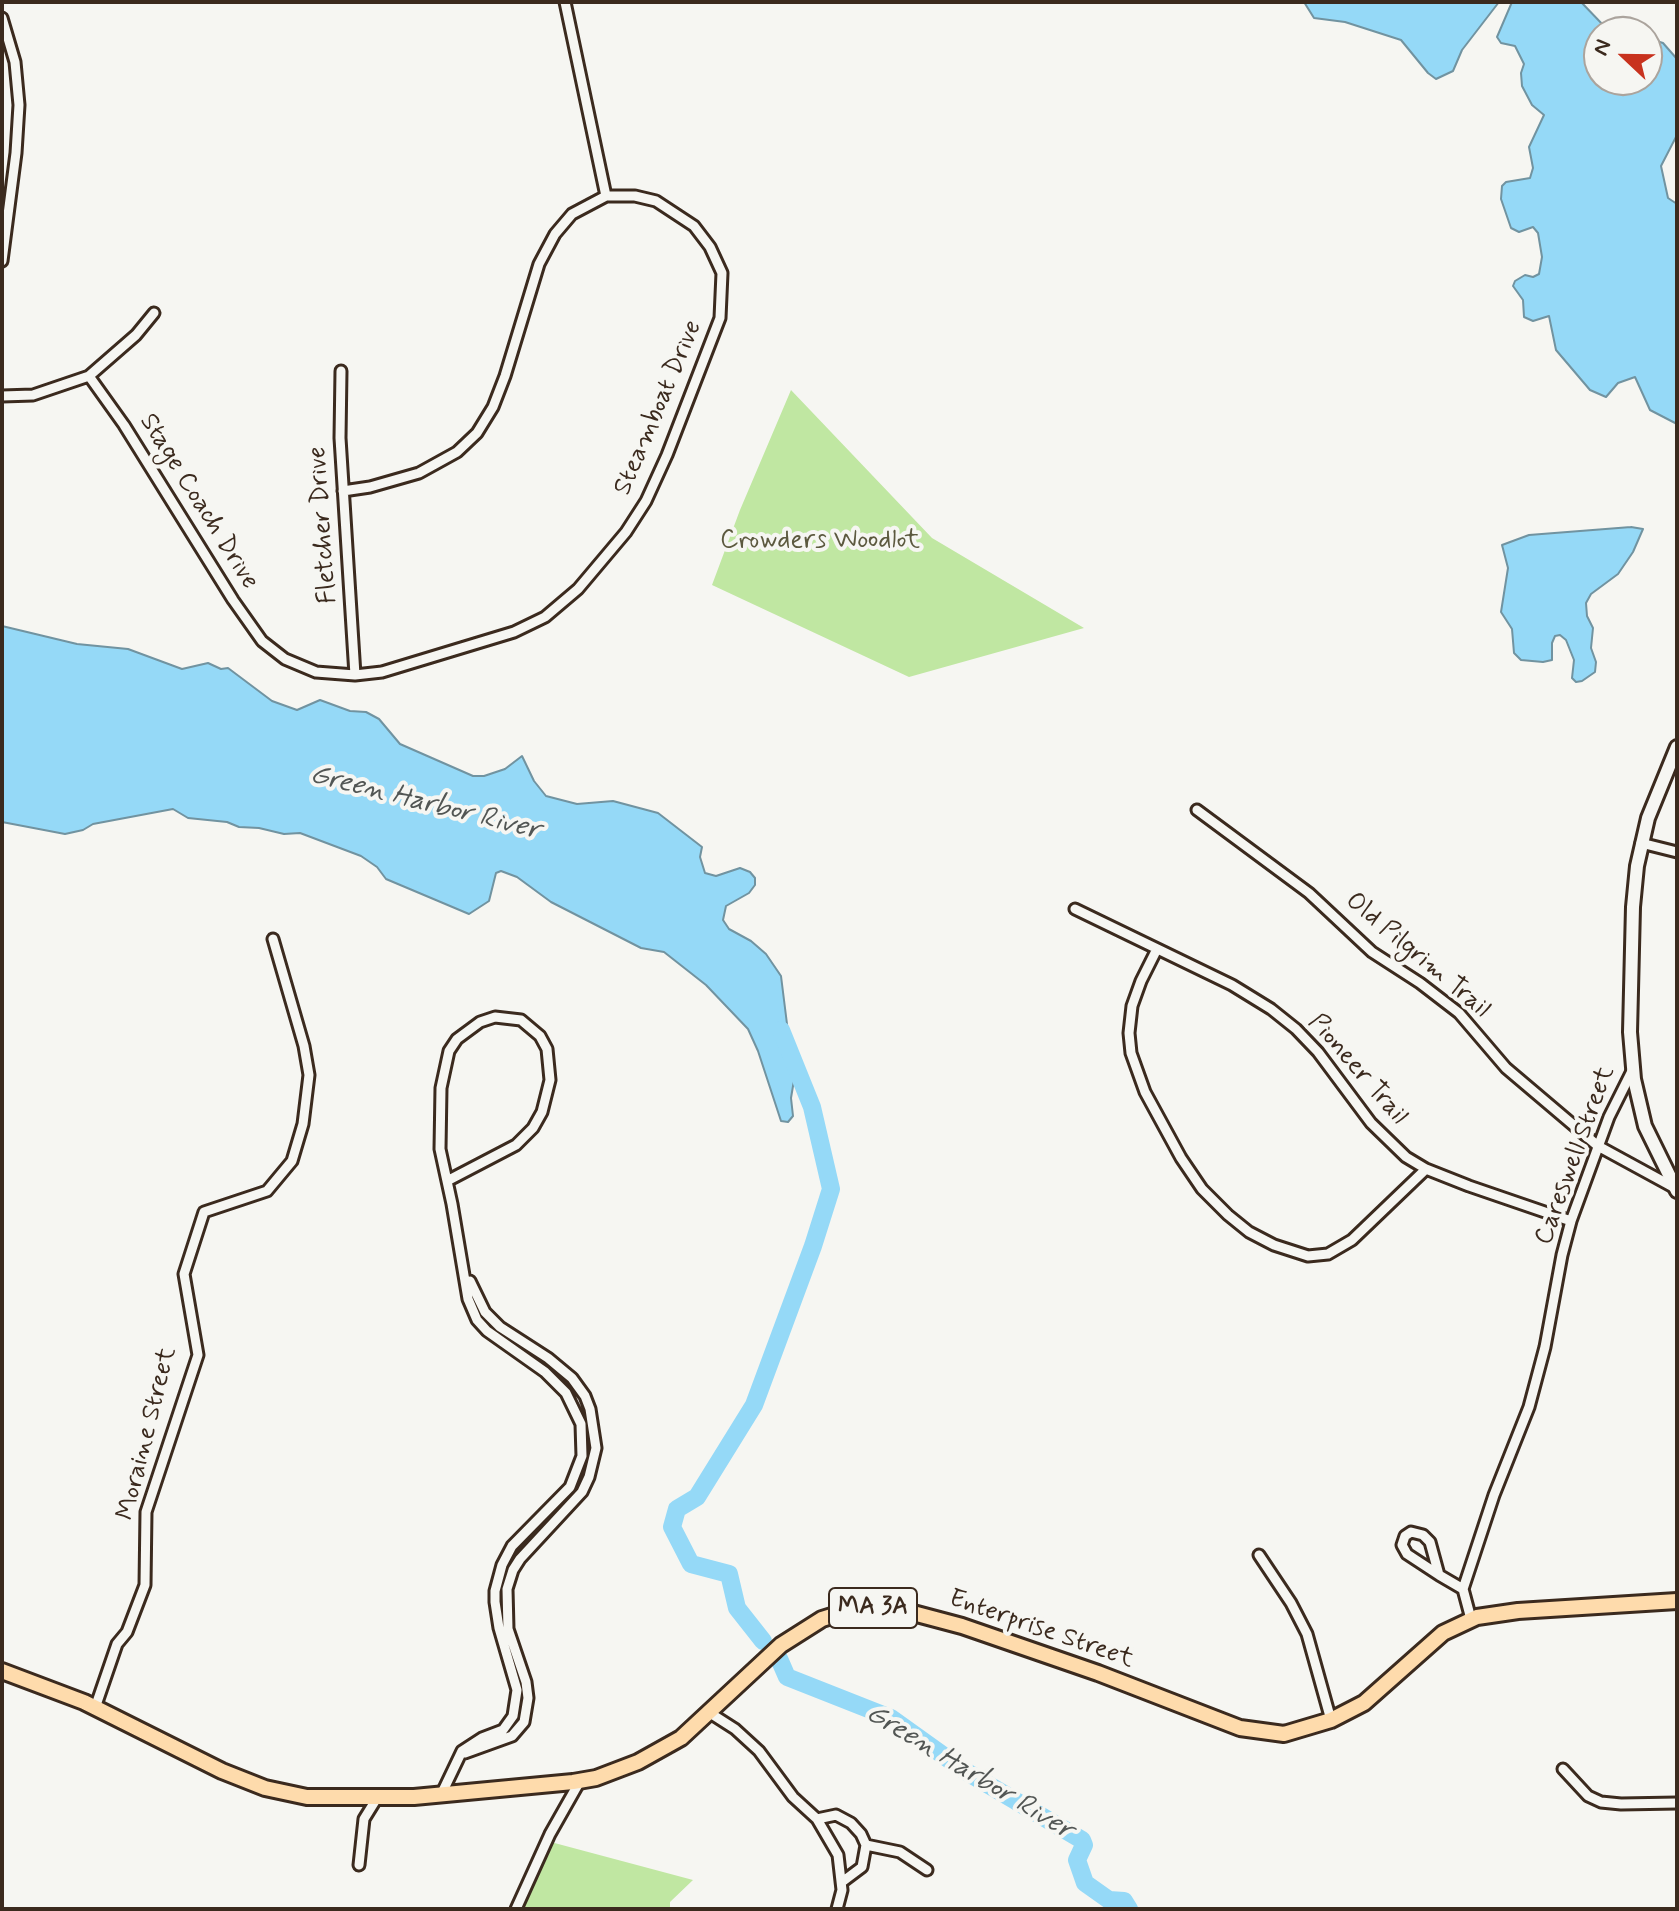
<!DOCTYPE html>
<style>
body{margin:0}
#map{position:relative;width:1679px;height:1911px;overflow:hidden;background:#f6f6f2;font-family:Mynerve,sans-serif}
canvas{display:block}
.frame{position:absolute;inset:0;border:4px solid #3b2a1e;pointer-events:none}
.north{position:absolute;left:1583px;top:16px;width:80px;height:80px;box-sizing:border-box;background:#f6f6f2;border:2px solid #aba49d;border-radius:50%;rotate:292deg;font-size:22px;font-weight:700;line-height:32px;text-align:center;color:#3b2a1e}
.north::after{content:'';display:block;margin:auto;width:28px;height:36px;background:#c8321e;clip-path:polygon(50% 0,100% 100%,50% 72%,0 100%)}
</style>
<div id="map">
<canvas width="1679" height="1911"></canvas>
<div class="frame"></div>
<div class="north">N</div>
</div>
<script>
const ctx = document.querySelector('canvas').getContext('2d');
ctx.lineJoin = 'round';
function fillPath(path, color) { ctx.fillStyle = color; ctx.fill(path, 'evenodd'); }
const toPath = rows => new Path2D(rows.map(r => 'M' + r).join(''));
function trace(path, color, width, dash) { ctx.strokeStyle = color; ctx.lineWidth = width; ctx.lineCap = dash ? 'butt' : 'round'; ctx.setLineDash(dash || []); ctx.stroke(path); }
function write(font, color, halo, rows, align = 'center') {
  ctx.font = font + ' Mynerve,sans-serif'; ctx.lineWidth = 8; ctx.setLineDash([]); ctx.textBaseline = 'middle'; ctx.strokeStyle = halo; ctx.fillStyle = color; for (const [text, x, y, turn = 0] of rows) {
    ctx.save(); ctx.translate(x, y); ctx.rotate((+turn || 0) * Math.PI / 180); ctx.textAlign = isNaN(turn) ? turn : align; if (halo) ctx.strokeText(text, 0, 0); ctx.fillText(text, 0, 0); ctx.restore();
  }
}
fillPath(toPath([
 [791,390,932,538,1084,628,909,677,712,585,740,510],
 [547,1841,693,1880,670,1902,670,1909,520,1909]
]), '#c0e7a2');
const water = toPath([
 [1304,2,1499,2,1462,50,1453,71,1436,79,1428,73,1401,40,1345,22,1314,18,1304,2],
 [1512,2,1581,2,1605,27,1617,32,1599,32,1599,80,1647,80,1647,38,1663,43,1677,59,1677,135,1661,166,1668,198,1677,204,1677,424,1650,410,1635,377,1618,383,1606,397,1590,390,1556,350,1549,316,1533,321,1524,317,1523,300,1513,286,1515,281,1525,275,1533,277,1539,274,1542,257,1538,233,1533,227,1519,232,1511,228,1501,199,1502,186,1506,182,1530,178,1533,168,1529,147,1544,115,1532,105,1522,86,1521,73,1524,64,1515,46,1501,43,1497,37,1512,2],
 [1631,527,1643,529,1633,552,1618,574,1591,594,1586,603,1587,616,1593,628,1591,648,1596,662,1595,672,1582,681,1576,682,1572,678,1574,660,1566,640,1560,635,1555,636,1552,643,1552,660,1543,662,1521,660,1514,653,1512,629,1501,612,1508,568,1502,545,1529,535,1631,527],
 [2,626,77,644,128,649,182,669,208,663,221,669,228,668,272,701,297,710,320,700,350,711,366,712,379,719,400,744,473,776,484,776,505,769,522,756,534,781,546,796,577,804,613,801,658,813,702,847,700,857,705,873,716,876,740,868,750,872,755,878,755,885,749,893,726,906,723,920,729,929,751,941,766,954,781,976,794,1080,791,1098,793,1116,788,1122,781,1121,758,1051,748,1029,706,985,664,952,641,948,551,902,517,877,501,871,496,873,489,901,469,914,386,879,377,867,361,856,300,833,284,834,259,828,239,827,227,822,188,818,173,809,93,824,83,830,65,834,2,822,2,626]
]);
fillPath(water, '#95d9f7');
trace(water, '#7193a0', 2);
trace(toPath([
 [763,1641,737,1608,729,1574,691,1564,672,1527,677,1509,697,1497,754,1405,813,1246,831,1189,812,1107,781,1030],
 [777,1654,787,1677,891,1718,965,1771,1082,1840,1084,1845,1077,1860,1085,1883,1109,1900,1124,1901,1129,1909]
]), '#95d9f7', 18);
const minor = toPath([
 [565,2,606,196],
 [2,18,15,62,19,105,16,153,2,261],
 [341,371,340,438,355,675],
 [89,376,136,335,154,313],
 [2,396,33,395,89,376,124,425,233,600,262,641,285,659,316,672,355,675,382,672,514,632,545,617,578,589,626,532,646,501,667,455,720,318,722,273,710,247,694,226,656,201,635,196,606,196,572,214,555,234,539,264,505,376,493,407,477,433,457,452,419,473,370,487,343,491],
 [1197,810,1309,893,1372,952,1420,983,1459,1013,1506,1068,1598,1146,1675,1188],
 [1641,843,1677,852],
 [1075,909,1232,985,1271,1009,1296,1029,1318,1052,1371,1123,1406,1157,1426,1169,1469,1186,1571,1221],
 [1157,949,1141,981,1132,1006,1129,1033,1131,1053,1145,1092,1181,1158,1202,1189,1228,1215,1249,1232,1274,1245,1308,1256,1328,1254,1352,1240,1426,1169],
 [1259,1555,1291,1603,1307,1634,1331,1720],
 [1439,1575,1430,1542,1423,1535,1411,1532,1405,1536,1402,1545,1407,1554,1439,1575,1463,1589],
 [1471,1619,1463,1589,1494,1495,1529,1407,1545,1347,1562,1255,1571,1221,1609,1117,1633,1069],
 [95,1708,117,1644,127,1632,145,1585,146,1512,198,1355,184,1274,204,1212,267,1191,292,1161,303,1124,309,1075,304,1046,273,939],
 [710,1713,735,1729,759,1751,793,1797,817,1819,838,1855,842,1890,837,1909],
 [465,1753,512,1736,524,1722,528,1698,526,1682,508,1629,507,1589,513,1570,520,1559,582,1492,589,1477,596,1448,590,1409,585,1396,572,1378,548,1358,500,1327,485,1312,470,1281],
 [1563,1769,1588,1796,1601,1802,1621,1804,1677,1803],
 [441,1795,462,1751,482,1738,503,1730,513,1716,517,1690,499,1628,495,1602,495,1591,502,1565,512,1546,570,1487,582,1456,581,1424,566,1393,545,1372,487,1331,477,1320,468,1299,452,1204,440,1149,441,1088,449,1051,457,1039,480,1022,495,1017,521,1020,540,1036,547,1049,550,1080,542,1112,533,1128,516,1145,447,1181],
 [817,1819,836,1815,851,1823,861,1834,866,1845,862,1867,842,1882],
 [866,1845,900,1852,927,1870],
 [359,1865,364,1819,377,1798],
 [516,1909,550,1834,580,1781]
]);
const secondary = toPath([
 [1677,747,1648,818,1637,866,1633,907,1630,1032,1634,1079,1645,1126,1677,1191]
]);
const primary = toPath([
 [2,1671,84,1702,222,1771,265,1788,307,1797,414,1797,573,1782,596,1778,638,1762,681,1738,781,1645,822,1619,854,1609,898,1609,962,1626,1098,1673,1240,1728,1284,1734,1331,1720,1364,1703,1443,1633,1477,1617,1518,1611,1677,1601]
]);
trace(minor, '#3b2a1e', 15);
trace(secondary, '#3b2a1e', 18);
trace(primary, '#3b2a1e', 20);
trace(minor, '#f6f6f2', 9);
trace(secondary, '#f6f6f2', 12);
trace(primary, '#fedbac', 14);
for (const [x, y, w] of [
 [873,1608,88]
]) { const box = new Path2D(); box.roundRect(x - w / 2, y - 20, w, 40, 6); ctx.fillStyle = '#f6f6f2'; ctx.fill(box); trace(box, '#3b2a1e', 2); }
write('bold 24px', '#3b2a1e', null, [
 ["MA 3A",873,1608]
]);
write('26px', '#3b2a1e', '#f6f6f2', [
 ["Steamboat Drive",659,408,-67],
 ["Stage Coach Drive",198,502,58],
 ["Fletcher Drive",324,525,-94],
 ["Old Pilgrim Trail",1417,956,40],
 ["Pioneer Trail",1357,1070,49],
 ["Careswell Street",1576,1156,-70],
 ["Moraine Street",148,1434,-76],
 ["Enterprise Street",1041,1630,19]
]);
write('26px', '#5c593f', '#f6f6f2', [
 ["Crowders Woodlot",820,542]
]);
write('italic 28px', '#525654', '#f6f6f2', [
 ["Green Harbor River",425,804,14],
 ["Green Harbor River",969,1773,31]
]);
</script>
